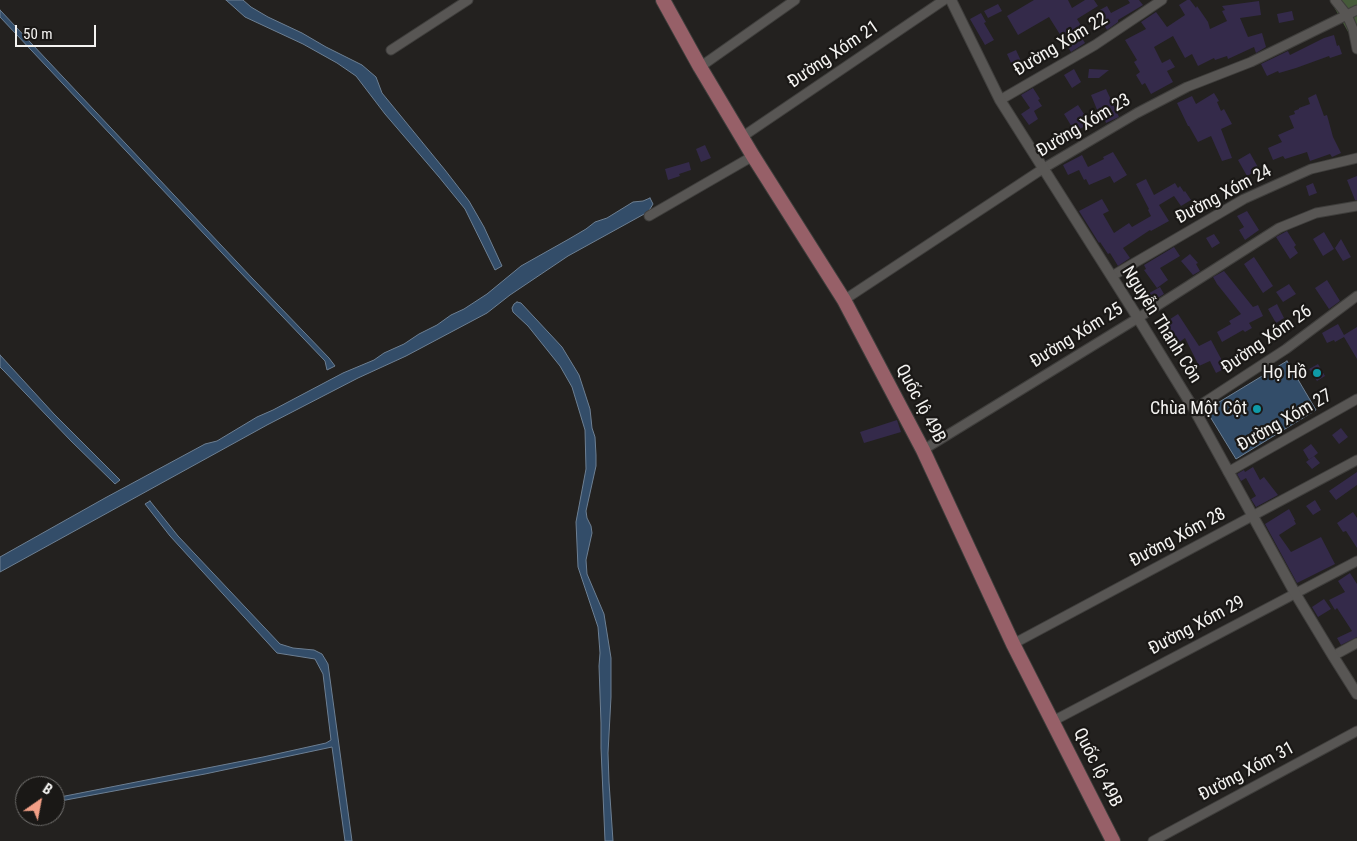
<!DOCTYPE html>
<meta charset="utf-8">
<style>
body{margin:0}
#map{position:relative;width:1357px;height:841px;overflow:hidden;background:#23211f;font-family:"Roboto Condensed",sans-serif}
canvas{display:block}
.north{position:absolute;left:15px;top:776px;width:50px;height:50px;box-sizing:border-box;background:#1a1816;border:1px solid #71706e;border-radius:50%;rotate:33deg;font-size:14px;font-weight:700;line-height:20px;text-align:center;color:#f4f3f1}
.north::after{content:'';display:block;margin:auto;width:18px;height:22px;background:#f39f86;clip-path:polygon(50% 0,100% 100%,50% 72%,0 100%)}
.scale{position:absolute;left:15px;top:25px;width:81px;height:22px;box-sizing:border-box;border:2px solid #f4f3f1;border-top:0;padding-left:6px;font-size:15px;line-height:18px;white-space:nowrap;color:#f4f3f1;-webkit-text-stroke:4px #1a1816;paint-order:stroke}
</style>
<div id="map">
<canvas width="1357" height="841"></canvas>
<div class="north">B</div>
<div class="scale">50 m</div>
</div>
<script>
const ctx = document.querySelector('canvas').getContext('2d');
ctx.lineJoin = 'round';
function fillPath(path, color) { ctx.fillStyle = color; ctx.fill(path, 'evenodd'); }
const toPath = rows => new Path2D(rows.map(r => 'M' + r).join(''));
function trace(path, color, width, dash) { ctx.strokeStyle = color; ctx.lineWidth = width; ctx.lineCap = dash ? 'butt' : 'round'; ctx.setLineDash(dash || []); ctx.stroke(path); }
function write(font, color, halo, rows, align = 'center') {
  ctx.font = font + ' "Roboto Condensed",sans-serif'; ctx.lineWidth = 4.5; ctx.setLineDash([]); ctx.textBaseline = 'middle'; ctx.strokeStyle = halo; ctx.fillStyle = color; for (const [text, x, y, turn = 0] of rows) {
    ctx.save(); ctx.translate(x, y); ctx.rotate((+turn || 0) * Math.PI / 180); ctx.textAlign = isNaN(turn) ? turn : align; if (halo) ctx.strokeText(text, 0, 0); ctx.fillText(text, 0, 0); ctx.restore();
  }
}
fillPath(toPath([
 [1330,0,1357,0,1357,48,1356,46]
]), '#455a39');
const water = toPath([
 [226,0,243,0,251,7,268,17,302,33,326,47,362,65,376,77,382,93,445,170,469,201,484,227,502,266,495,270,465,209,439,177,385,114,356,76,337,63,303,44,245,17,226,0],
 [0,10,252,278,329,358,335,366,327,370,325,361,238,270,0,17,0,10],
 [650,198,653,204,650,209,646,213,568,256,510,295,487,313,406,356,358,378,267,425,0,572,0,557,105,498,205,444,217,441,257,417,273,410,343,373,374,360,384,353,404,344,419,334,437,325,451,315,464,309,487,294,521,266,569,239,586,229,595,222,607,218,633,202,643,201,650,198],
 [517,302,521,303,562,347,579,375,590,409,592,428,595,437,596,455,596,466,586,511,587,518,591,526,592,533,586,560,587,574,604,614,611,658,611,697,608,753,609,782,613,841,605,841,601,748,601,723,599,666,600,653,598,627,578,567,576,522,586,469,585,430,572,387,560,366,528,326,513,312,512,308,514,304,517,302],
 [0,355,54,414,120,480,115,484,71,441,4,371,0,367,0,355],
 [1287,361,1316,410,1236,459,1206,410,1287,361],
 [150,501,178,536,280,644,293,648,314,650,322,654,328,664,352,841,345,841,332,747,205,774,55,802,55,798,263,757,326,743,331,740,323,674,315,659,277,653,170,536,145,504,150,501]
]);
fillPath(water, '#334d69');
trace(water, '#6d7f92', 1);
fillPath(toPath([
 [1034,0,1068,0,1072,8,1085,0,1094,0,1098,6,1077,19,1085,32,1080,35,1085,43,1071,52,1049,17,1018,35,1007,16],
 [1128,0,1139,0,1143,5,1118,20,1118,22,1107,30,1096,12,1107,6,1111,13,1130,3],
 [1187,0,1190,0,1196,8,1197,6,1208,22,1210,29,1227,21,1222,11,1225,10,1222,6,1259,1,1261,15,1240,18,1248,37,1262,33,1266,47,1256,53,1254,47,1228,59,1227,56,1215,60,1214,58,1198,66,1192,54,1185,58,1173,36,1154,47,1162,63,1170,59,1175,67,1167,71,1173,82,1151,94,1145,83,1142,85,1136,75,1140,72,1134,62,1137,60,1125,40,1146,29,1141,22,1156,12,1167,27,1185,15,1179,5],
 [998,4,1002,11,988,18,984,11],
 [1292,11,1294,20,1279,23,1277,14],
 [981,13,986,22,984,23,994,40,985,45,970,19],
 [1334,35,1337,46,1339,45,1342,54,1330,58,1329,56,1296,68,1279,73,1278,71,1267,76,1261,64,1288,51,1290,55,1324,38],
 [1016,50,1021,61,1012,65,1007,54],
 [1074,69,1081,82,1072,88,1064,75],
 [1089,69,1109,70,1099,78,1088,78],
 [1033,88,1040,99,1038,100,1042,106,1034,111,1038,119,1029,125,1021,114,1030,108,1021,95],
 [1106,89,1119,117,1106,123,1103,115,1100,117,1091,95],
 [1214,93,1219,101,1217,102,1221,111,1224,109,1232,124,1221,129,1232,158,1222,161,1211,136,1198,142,1189,126,1188,126,1177,103,1192,96,1196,104],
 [1316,94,1324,116,1327,115,1333,137,1341,153,1332,157,1330,154,1310,161,1307,152,1285,159,1283,156,1273,160,1268,148,1282,142,1278,135,1294,128,1289,116,1295,114,1294,111,1299,109,1299,108,1310,104,1308,98],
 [1078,105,1090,123,1075,132,1064,114],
 [705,145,711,158,701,162,696,149],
 [1113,152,1127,175,1114,183,1110,176,1089,185,1086,179,1084,180,1079,170,1068,175,1063,165,1082,155,1088,167,1104,159,1103,157],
 [1250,153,1259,169,1247,176,1238,160],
 [689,162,691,170,679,174,680,176,668,180,665,169],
 [1357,176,1357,200,1355,200,1347,180],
 [1146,179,1154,195,1175,183,1178,188,1180,186,1184,192,1185,191,1191,200,1181,206,1174,196,1159,205,1169,221,1151,231,1150,230,1123,248,1130,258,1118,266,1110,253,1108,254,1100,242,1099,243,1079,211,1102,199,1109,211,1103,214,1114,233,1129,223,1132,227,1151,216,1148,210,1149,209,1136,184],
 [1313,183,1317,193,1309,196,1306,186],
 [1247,211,1259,230,1245,240,1239,230,1244,227,1237,216],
 [1287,231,1296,245,1294,247,1298,253,1290,259,1276,237],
 [1324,232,1334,249,1323,256,1313,239],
 [1214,234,1220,243,1212,248,1206,238],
 [1341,239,1351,257,1343,261,1335,248],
 [1174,247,1180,256,1160,268,1168,280,1157,288,1144,270,1146,269,1144,265],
 [1190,254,1198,263,1196,264,1200,271,1193,275,1181,261],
 [1254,257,1273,286,1263,293,1244,264],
 [1224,271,1253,307,1258,305,1263,316,1249,323,1252,328,1245,332,1243,330,1222,342,1217,332,1231,324,1229,321,1241,314,1217,284,1213,277],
 [1327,280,1340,301,1329,309,1315,288],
 [1289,284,1296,294,1283,302,1276,292],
 [1160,287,1164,294,1146,305,1146,300,1144,296],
 [1277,304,1284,318,1276,323,1268,309],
 [1178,314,1199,346,1211,340,1226,368,1216,373,1210,361,1199,366,1185,338,1178,343,1164,323],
 [1338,324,1344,335,1357,327,1357,359,1344,337,1335,342,1334,340,1327,343,1322,333],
 [1318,364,1325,376,1317,381,1309,369],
 [897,420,901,432,864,443,860,432],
 [1341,428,1348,437,1339,444,1332,435],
 [1311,444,1318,453,1309,460,1303,450],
 [1314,456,1320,463,1312,469,1306,462],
 [1253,467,1260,480,1264,477,1278,495,1256,507,1251,499,1256,496,1246,478,1241,481,1237,474,1244,470,1245,472],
 [1357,472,1357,485,1336,500,1329,491],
 [1315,500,1321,510,1313,515,1306,506],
 [1289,509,1295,520,1294,520,1296,524,1279,535,1291,552,1321,537,1335,564,1297,583,1265,524],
 [1353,512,1357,518,1357,548,1346,531,1343,532,1337,523],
 [1350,573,1357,584,1357,637,1341,645,1337,638,1352,631,1337,608,1335,610,1329,600,1345,592,1338,581],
 [1324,599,1331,609,1318,617,1312,607]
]), '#342a4a');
const minor = toPath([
 [1335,0,1347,15,1353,29,1357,49],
 [391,50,468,0],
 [700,67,795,0],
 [1000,100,1095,45,1162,0],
 [742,137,944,0],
 [649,216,753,156],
 [1112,276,1244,199,1311,169,1357,158],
 [844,300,1044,168,1137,113,1187,87,1251,62,1357,10],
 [1194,409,1286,349,1357,296],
 [923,450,1138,318,1279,228,1316,213,1357,206],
 [1228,472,1357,399],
 [1013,644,1357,460],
 [1333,656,1357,643],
 [1053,721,1357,561],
 [1153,841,1357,731]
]);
const tertiary = toPath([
 [951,0,1000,100,1138,318,1194,409,1295,593,1333,656,1357,694]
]);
const primary = toPath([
 [663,0,700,67,753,156,844,300,923,450,1013,644,1113,841]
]);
trace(minor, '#3f3e3c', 11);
trace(tertiary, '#3f3e3c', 12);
trace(primary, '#3f3e3c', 16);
trace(minor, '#585654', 9);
trace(tertiary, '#585654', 10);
trace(primary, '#976068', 14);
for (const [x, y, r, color] of [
 [1317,373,5,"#0f9aa8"],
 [1257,409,5,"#0f9aa8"]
]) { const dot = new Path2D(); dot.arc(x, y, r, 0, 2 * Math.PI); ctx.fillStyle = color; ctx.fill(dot); trace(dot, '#1a1816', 2); }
write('18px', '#f4f3f1', '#1a1816', [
 ["Đường Xóm 22",1061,45,-31],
 ["Đường Xóm 21",834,55,-34],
 ["Đường Xóm 23",1084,126,-31],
 ["Đường Xóm 24",1224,195,-28],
 ["Nguyễn Thanh Côn",1161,325,58],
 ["Đường Xóm 25",1077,336,-32],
 ["Đường Xóm 26",1267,340,-35],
 ["Quốc lộ 49B",920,404,62],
 ["Đường Xóm 27",1285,421,-30],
 ["Đường Xóm 28",1178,538,-28],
 ["Đường Xóm 29",1197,626,-28],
 ["Quốc lộ 49B",1097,768,63],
 ["Đường Xóm 31",1247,772,-28]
]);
write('18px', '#f4f3f1', '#1a1816', [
 ["Họ Hồ",1307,373],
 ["Chùa Một Cột",1247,409]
], 'right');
</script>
